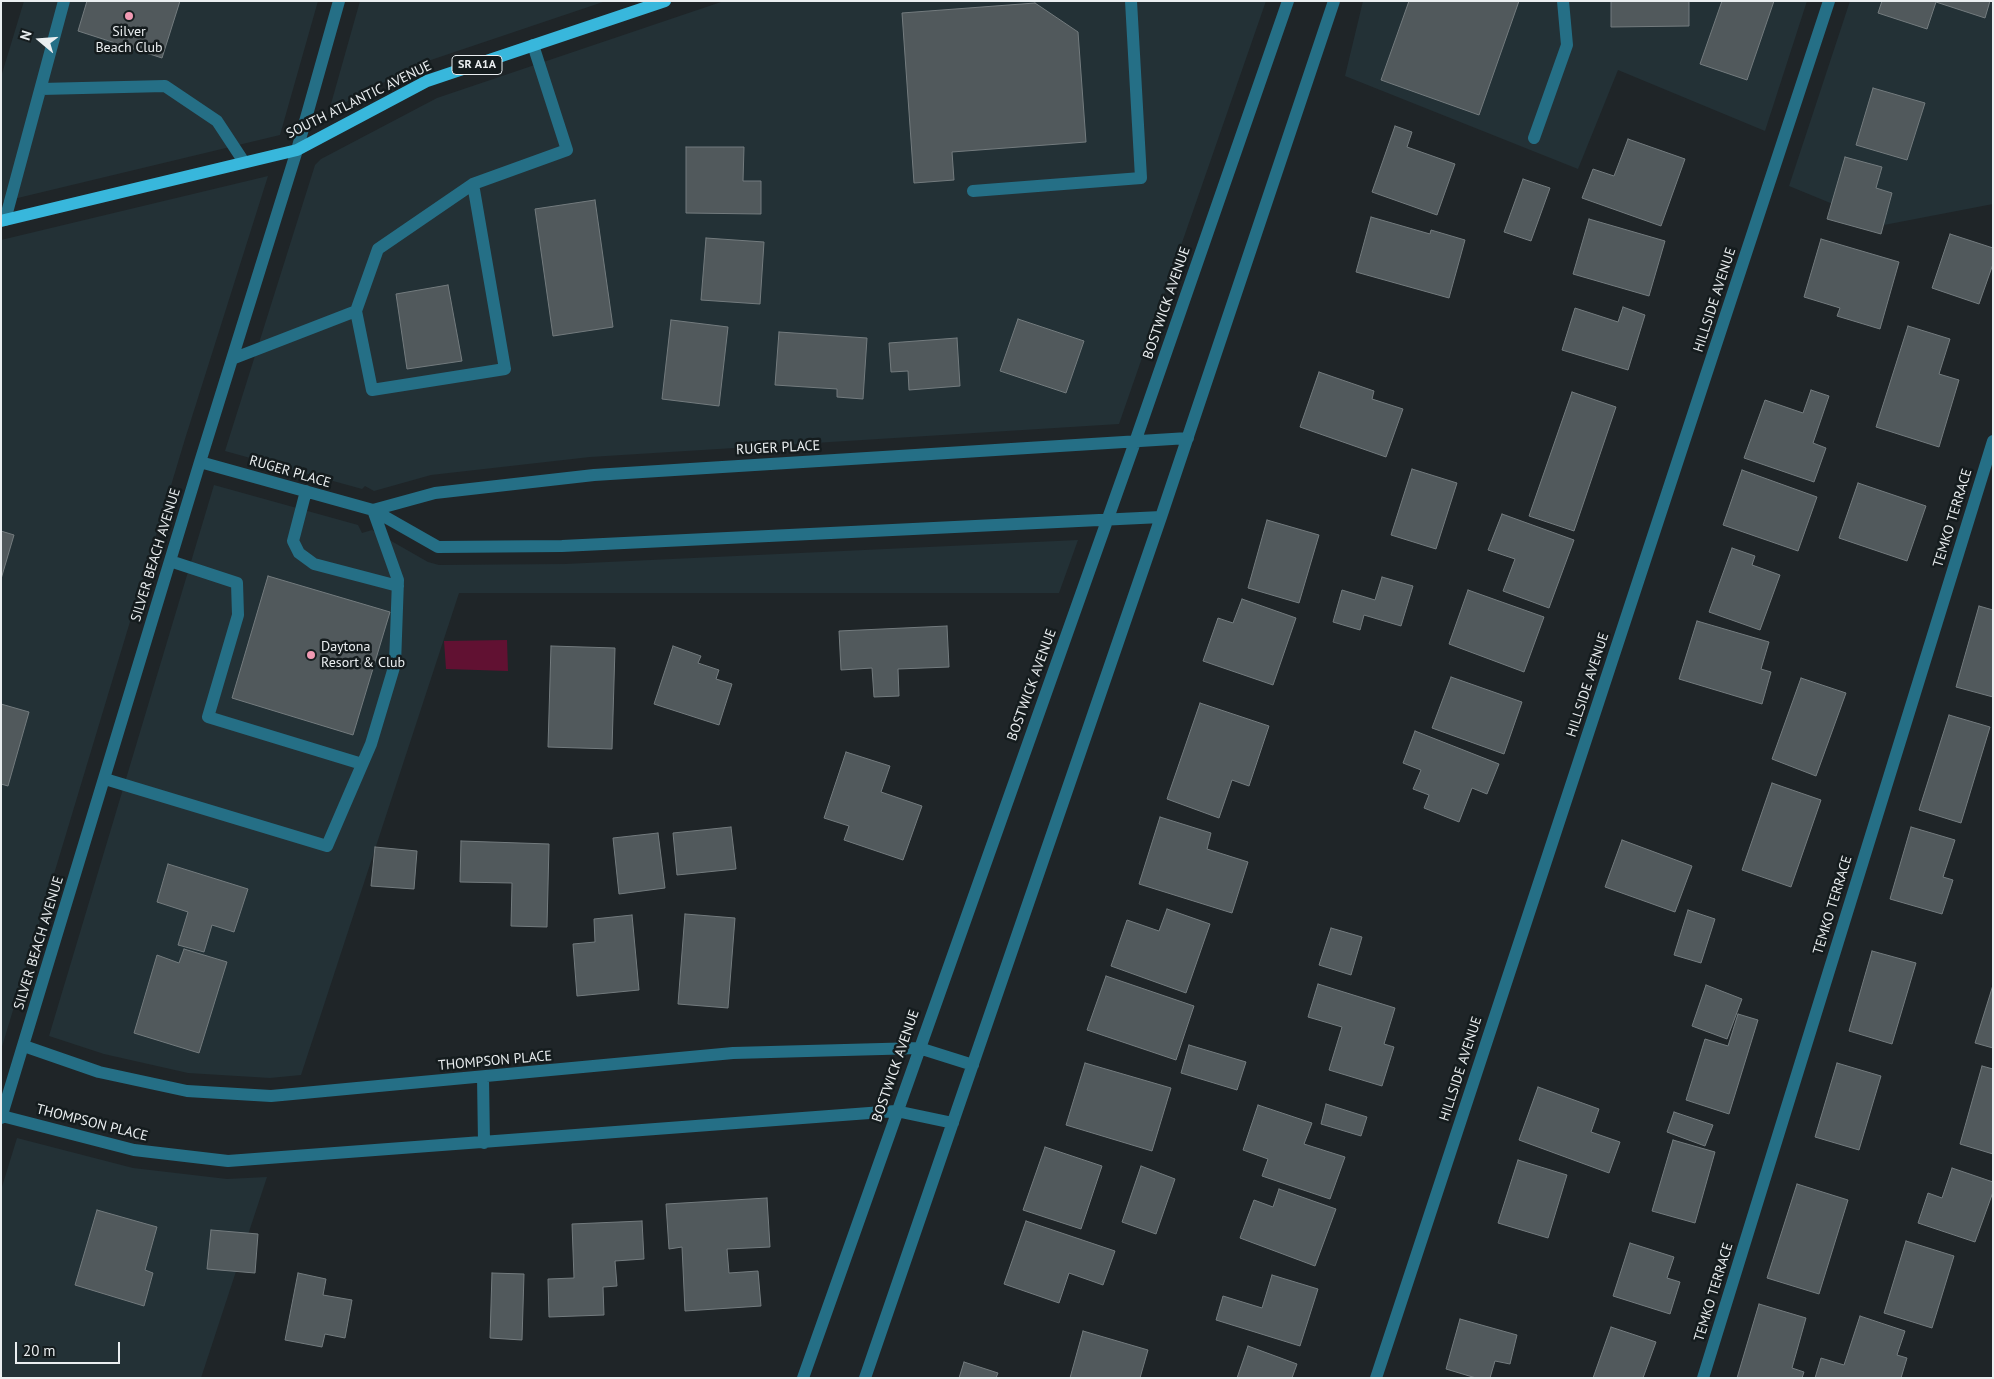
<!DOCTYPE html>
<style>
body{margin:0}
#map{position:relative;width:1994px;height:1379px;overflow:hidden;background:#1f2528;font-family:"PT Sans",sans-serif}
canvas{display:block}
.frame{position:absolute;inset:0;border:2px solid #eaeef0;pointer-events:none}
.north{position:absolute;left:15px;top:15px;width:50px;height:50px;-webkit-text-stroke:4px #151c1e;paint-order:stroke;rotate:288deg;font-size:14px;font-weight:700;line-height:20px;text-align:center;color:#eaeef0}
.north::after{content:'';display:block;margin:auto;width:18px;height:22px;background:#eaeef0;clip-path:polygon(50% 0,100% 100%,50% 72%,0 100%)}
.scale{position:absolute;left:15px;top:1342px;width:105px;height:22px;box-sizing:border-box;border:2px solid #eaeef0;border-top:0;padding-left:6px;font-size:15px;line-height:18px;white-space:nowrap;color:#eaeef0;-webkit-text-stroke:4px #151c1e;paint-order:stroke}
</style>
<div id="map">
<canvas width="1994" height="1379"></canvas>
<div class="frame"></div>
<div class="north">N</div>
<div class="scale">20 m</div>
</div>
<script>
const ctx = document.querySelector('canvas').getContext('2d');
ctx.lineJoin = 'round';
function fillPath(path, color) { ctx.fillStyle = color; ctx.fill(path, 'evenodd'); }
const toPath = rows => new Path2D(rows.map(r => 'M' + r).join(''));
function trace(path, color, width, dash) { ctx.strokeStyle = color; ctx.lineWidth = width; ctx.lineCap = dash ? 'butt' : 'round'; ctx.setLineDash(dash || []); ctx.stroke(path); }
function write(font, color, halo, rows, align = 'center') {
  ctx.font = font + ' "PT Sans",sans-serif'; ctx.lineWidth = 5; ctx.setLineDash([]); ctx.textBaseline = 'middle'; ctx.strokeStyle = halo; ctx.fillStyle = color; for (const [text, x, y, turn = 0] of rows) {
    ctx.save(); ctx.translate(x, y); ctx.rotate((+turn || 0) * Math.PI / 180); ctx.textAlign = isNaN(turn) ? turn : align; if (halo) ctx.strokeText(text, 0, 0); ctx.fillText(text, 0, 0); ctx.restore();
  }
}
fillPath(toPath([
 [24,1,318,1,280,135,1,202,1,77],
 [360,1,606,1,419,64,329,111],
 [724,1,1266,1,1119,424,590,457,431,475,374,491,365,486,362,489,225,451,315,165,321,159,437,98],
 [1363,1,1807,1,1765,131,1618,70,1578,169,1345,76],
 [1850,1,1993,1,1993,204,1884,225,1789,186],
 [268,176,185,439,1,1050,1,240],
 [214,485,358,525,362,533,372,530,428,562,439,565,565,564,1078,540,1059,593,459,593,301,1075,270,1078,188,1073,104,1054,49,1036],
 [17,1138,133,1168,227,1179,267,1177,201,1378,1,1378,1,1190]
]), '#233136');
fillPath(toPath([
 [507,640,508,671,446,669,444,641]
]), '#611132');
const building = toPath([
 [87,1,180,1,162,58,78,31,87,1],
 [1409,1,1519,1,1479,115,1381,80,1409,1],
 [1611,1,1689,1,1689,26,1611,27,1611,1],
 [1722,1,1774,1,1747,80,1700,64,1722,1],
 [1882,1,1990,1,1985,18,1936,2,1927,29,1878,13,1882,1],
 [1035,3,1078,32,1086,142,952,152,954,180,914,183,902,13,1035,3],
 [1873,88,1925,103,1907,160,1856,145,1873,88],
 [1395,126,1412,132,1407,147,1455,164,1437,215,1372,192,1395,126],
 [1628,139,1685,159,1661,226,1582,198,1593,169,1614,176,1628,139],
 [686,147,744,147,743,181,761,181,761,214,686,213,686,147],
 [1845,157,1882,167,1876,188,1892,193,1881,234,1827,219,1845,157],
 [1523,179,1550,188,1531,241,1504,232,1523,179],
 [595,200,613,327,553,336,535,209,595,200],
 [1371,217,1430,234,1431,230,1465,240,1449,298,1356,272,1371,217],
 [1589,219,1665,241,1649,296,1573,274,1589,219],
 [1950,234,1993,248,1993,264,1979,304,1932,288,1950,234],
 [706,238,764,242,760,304,701,300,706,238],
 [1821,239,1899,262,1880,329,1837,316,1840,308,1804,297,1821,239],
 [448,285,462,361,407,369,396,294,448,285],
 [1623,307,1645,315,1628,370,1562,350,1575,308,1618,322,1623,307],
 [1018,319,1084,341,1066,393,1000,371,1018,319],
 [671,320,728,327,719,406,662,399,671,320],
 [1908,326,1950,339,1939,374,1959,380,1939,447,1876,427,1908,326],
 [779,332,867,338,863,399,837,397,837,389,775,385,779,332],
 [957,338,960,386,909,390,908,371,891,372,889,343,957,338],
 [1319,372,1374,391,1372,399,1403,409,1386,457,1300,427,1319,372],
 [1811,390,1829,396,1813,443,1826,448,1814,482,1744,458,1765,400,1803,413,1811,390],
 [1572,392,1616,407,1574,531,1529,516,1572,392],
 [1412,469,1457,483,1436,549,1391,535,1412,469],
 [1742,470,1817,497,1798,551,1723,525,1742,470],
 [1858,483,1926,506,1907,561,1839,538,1858,483],
 [1502,514,1574,540,1549,608,1503,591,1515,559,1488,550,1502,514],
 [1267,520,1319,535,1299,603,1248,588,1267,520],
 [1,531,14,535,1,579,1,531],
 [1732,548,1755,556,1752,565,1780,575,1760,630,1709,612,1732,548],
 [268,576,390,612,353,735,232,698,268,576],
 [1382,577,1413,586,1401,626,1364,615,1360,630,1333,622,1342,590,1375,600,1382,577],
 [1468,590,1544,617,1524,672,1449,644,1468,590],
 [1242,599,1296,618,1273,685,1203,661,1218,618,1233,623,1242,599],
 [1979,606,1993,610,1993,697,1956,687,1979,606],
 [1697,621,1769,642,1761,669,1771,672,1762,704,1679,679,1697,621],
 [947,626,949,667,898,669,899,696,874,697,872,668,841,670,839,631,947,626],
 [551,646,615,648,612,749,548,747,551,646],
 [673,646,701,656,698,663,719,670,716,679,732,684,719,725,654,704,673,646],
 [1451,677,1522,702,1504,754,1432,728,1451,677],
 [1801,678,1846,693,1816,776,1772,759,1801,678],
 [1200,703,1269,726,1249,786,1232,780,1219,818,1167,799,1200,703],
 [1,704,29,712,8,786,1,784,1,704],
 [1949,715,1990,727,1961,823,1919,810,1949,715],
 [1415,731,1499,764,1487,794,1472,788,1459,822,1424,808,1429,795,1413,789,1421,770,1403,763,1415,731],
 [846,752,890,766,881,792,922,806,903,860,844,840,849,826,824,818,846,752],
 [1772,783,1821,800,1791,887,1742,870,1772,783],
 [1160,817,1211,833,1207,849,1248,862,1232,913,1139,884,1160,817],
 [731,827,736,869,677,875,673,833,731,827],
 [1911,827,1955,840,1943,877,1953,880,1942,914,1890,899,1911,827],
 [658,833,665,888,619,894,613,838,658,833],
 [1622,840,1692,866,1675,912,1605,887,1622,840],
 [461,841,549,844,547,927,511,926,512,883,460,882,461,841],
 [375,847,417,851,414,889,371,886,375,847],
 [168,864,248,889,234,932,212,925,204,952,178,945,188,912,157,902,168,864],
 [1167,909,1210,924,1186,993,1111,966,1127,920,1159,931,1167,909],
 [1688,910,1715,919,1701,963,1674,955,1688,910],
 [685,914,735,918,728,1008,678,1004,685,914],
 [632,915,639,990,577,996,573,944,595,942,594,919,632,915],
 [1331,928,1362,937,1351,975,1319,965,1331,928],
 [184,949,227,962,199,1053,134,1033,157,955,179,963,184,949],
 [1872,951,1916,963,1892,1044,1849,1031,1872,951],
 [1106,976,1194,1006,1176,1060,1087,1030,1106,976],
 [1318,984,1395,1008,1384,1044,1394,1047,1382,1086,1329,1070,1342,1027,1308,1017,1318,984],
 [1706,985,1742,999,1727,1039,1692,1026,1706,985],
 [1993,985,1993,1048,1975,1043,1993,985],
 [1738,1014,1758,1020,1729,1114,1686,1100,1705,1039,1728,1046,1738,1014],
 [1189,1045,1246,1062,1237,1090,1181,1073,1189,1045],
 [1085,1063,1171,1088,1152,1151,1066,1125,1085,1063],
 [1837,1063,1881,1076,1859,1150,1815,1137,1837,1063],
 [1982,1066,1993,1069,1993,1154,1960,1144,1982,1066],
 [1538,1087,1599,1109,1591,1132,1620,1142,1609,1173,1519,1140,1538,1087],
 [1326,1104,1367,1117,1361,1136,1321,1124,1326,1104],
 [1258,1105,1312,1123,1304,1144,1345,1157,1330,1199,1262,1176,1268,1159,1243,1150,1258,1105],
 [1674,1112,1713,1125,1705,1146,1667,1132,1674,1112],
 [1673,1140,1715,1152,1695,1223,1652,1211,1673,1140],
 [1045,1147,1102,1166,1081,1229,1023,1210,1045,1147],
 [1518,1160,1567,1175,1548,1238,1498,1223,1518,1160],
 [1141,1166,1175,1179,1156,1234,1122,1222,1141,1166],
 [1952,1168,1993,1182,1993,1192,1975,1242,1918,1223,1928,1193,1942,1198,1952,1168],
 [1797,1184,1848,1200,1819,1294,1767,1278,1797,1184],
 [1279,1189,1336,1209,1315,1266,1240,1238,1254,1200,1273,1207,1279,1189],
 [767,1198,770,1247,727,1249,729,1273,758,1271,761,1306,685,1311,682,1247,669,1249,666,1204,767,1198],
 [97,1210,157,1227,145,1270,153,1273,144,1306,75,1285,97,1210],
 [642,1221,644,1259,615,1261,617,1286,603,1287,604,1315,549,1317,548,1279,574,1278,572,1224,642,1221],
 [1026,1221,1115,1251,1103,1285,1069,1273,1059,1303,1004,1284,1026,1221],
 [211,1230,258,1234,255,1273,207,1269,211,1230],
 [1906,1241,1954,1256,1932,1328,1884,1313,1906,1241],
 [1630,1243,1674,1257,1667,1278,1680,1282,1670,1314,1613,1296,1630,1243],
 [298,1273,326,1279,323,1295,352,1300,345,1338,325,1334,322,1347,285,1340,298,1273],
 [492,1273,524,1274,522,1340,490,1338,492,1273],
 [1272,1275,1318,1289,1300,1346,1216,1320,1223,1296,1262,1308,1272,1275],
 [1759,1304,1806,1318,1792,1368,1804,1372,1802,1378,1737,1378,1759,1304],
 [1860,1316,1905,1331,1897,1355,1907,1358,1901,1378,1815,1378,1821,1358,1844,1365,1860,1316],
 [1460,1319,1517,1335,1510,1364,1495,1361,1490,1378,1476,1378,1446,1369,1460,1319],
 [1611,1327,1656,1342,1643,1378,1593,1378,1611,1327],
 [1083,1331,1148,1350,1140,1378,1070,1378,1083,1331],
 [1248,1346,1297,1364,1292,1378,1237,1378,1248,1346],
 [964,1362,998,1373,996,1378,959,1378,964,1362]
]);
fillPath(building, '#51595c');
trace(building, '#737b7e', 1);
trace(toPath([
 [41,89,165,86,217,121,244,162],
 [1534,138,1567,45,1563,1],
 [973,191,1141,178,1131,1],
 [5,220,64,1],
 [356,311,378,249,473,184,567,150,533,45],
 [232,359,356,311,372,390,505,369,473,184],
 [200,462,373,510,438,547,562,546,1161,517],
 [306,491,293,541,299,553,314,564,398,586],
 [373,510,435,493,594,475,1188,438],
 [170,561,237,583,238,615,208,717,362,764],
 [105,779,327,846,371,744,395,664,398,580,373,510],
 [24,1046,99,1072,187,1091,271,1096,733,1053,919,1048,973,1065],
 [483,1077,484,1143],
 [2,1116,134,1150,228,1161,896,1111,953,1123],
 [1,1118,200,462,297,150,339,1],
 [803,1378,1135,442,1288,1],
 [865,1378,1161,517,1334,1],
 [1376,1378,1829,1],
 [1703,1378,1993,441]
]), '#256f86', 12);
trace(toPath([
 [1,221,297,150,427,81,665,1]
]), '#38b7dc', 12);
for (const [x, y, r, color] of [
 [129,16,5,"#f19ab3"],
 [311,655,5,"#f19ab3"]
]) { const dot = new Path2D(); dot.arc(x, y, r, 0, 2 * Math.PI); ctx.fillStyle = color; ctx.fill(dot); trace(dot, '#151c1e', 2); }
for (const [x, y, w] of [
 [477,65,50]
]) { const box = new Path2D(); box.roundRect(x - w / 2, y - 9.5, w, 19, 4); ctx.fillStyle = '#151c1e'; ctx.fill(box); trace(box, '#eaeef0', 1); }
write('bold 12px', '#eaeef0', null, [
 ["SR A1A",477,65]
]);
write('14px', '#eaeef0', '#151c1e', [
 ["Silver",129,32],
 ["Beach Club",129,48],
 ["Daytona",321,647,"left"],
 ["Resort & Club",321,663,"left"]
]);
write('14px', '#eaeef0', '#151c1e', [
 ["SOUTH ATLANTIC AVENUE",359,100,-26],
 ["HILLSIDE AVENUE",1715,300,-72],
 ["BOSTWICK AVENUE",1167,303,-71],
 ["RUGER PLACE",778,448,-3],
 ["RUGER PLACE",290,472,16],
 ["TEMKO TERRACE",1953,518,-73],
 ["SILVER BEACH AVENUE",156,555,-73],
 ["BOSTWICK AVENUE",1032,685,-70],
 ["HILLSIDE AVENUE",1588,685,-72],
 ["TEMKO TERRACE",1833,905,-73],
 ["SILVER BEACH AVENUE",39,943,-73],
 ["THOMPSON PLACE",495,1061,-5],
 ["BOSTWICK AVENUE",896,1066,-71],
 ["HILLSIDE AVENUE",1461,1069,-72],
 ["THOMPSON PLACE",92,1123,14],
 ["TEMKO TERRACE",1714,1292,-73]
]);
</script>
